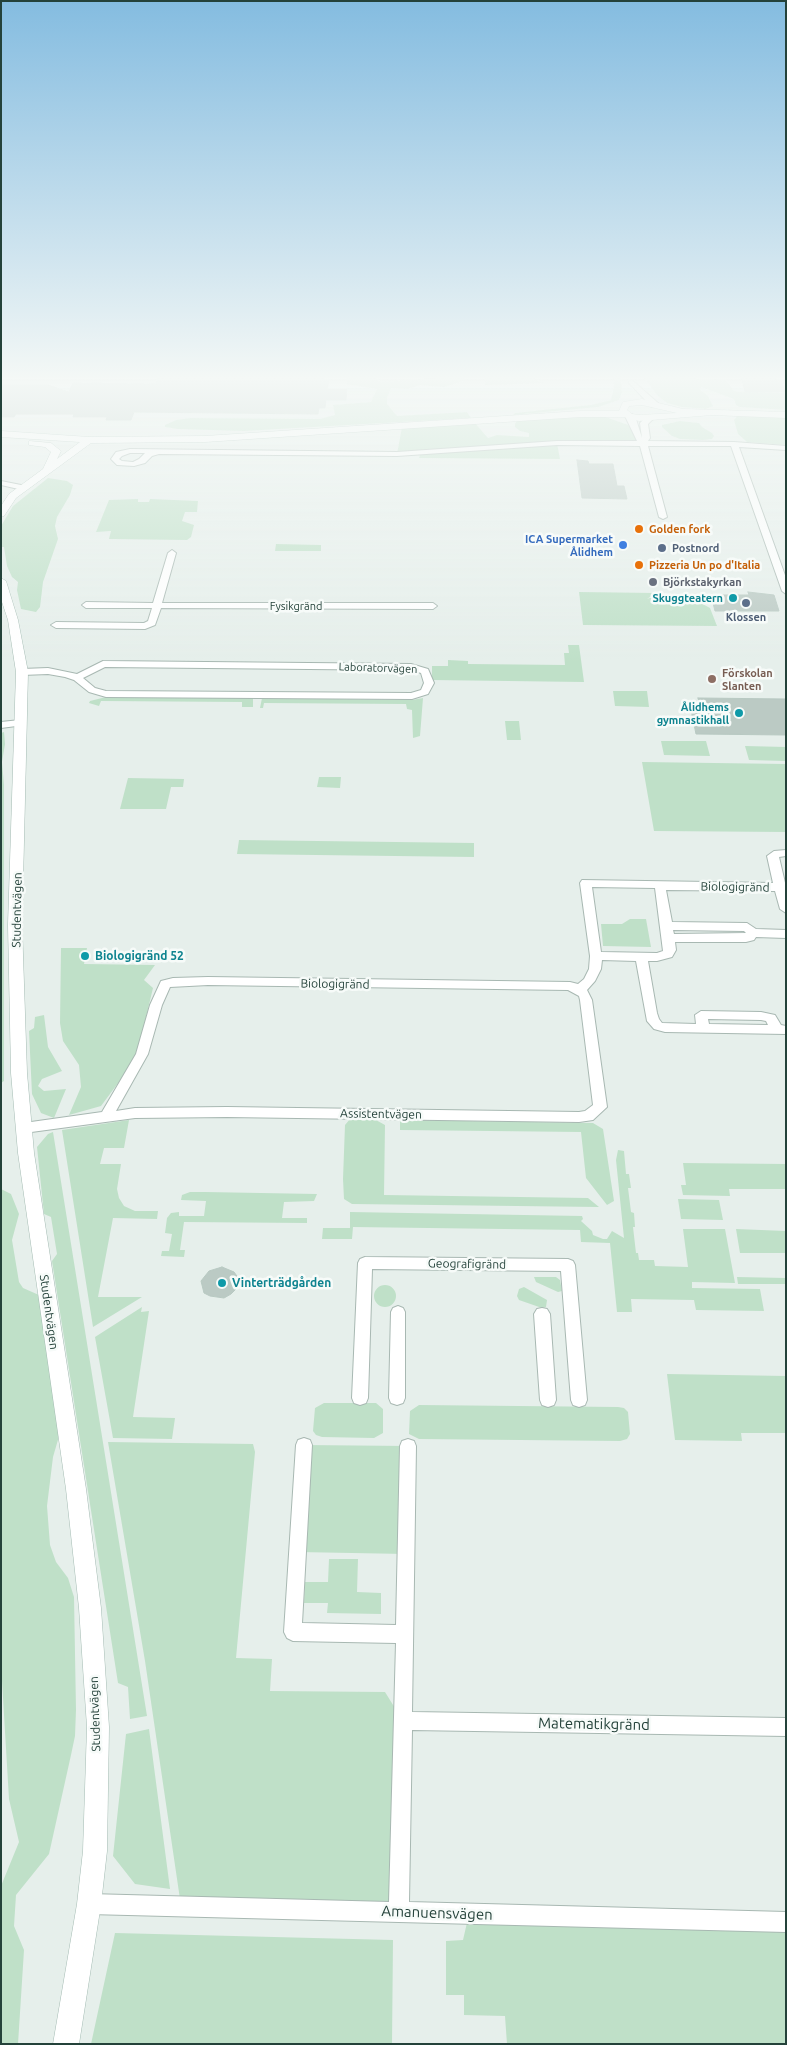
<!DOCTYPE html>
<meta charset="utf-8">
<style>
body{margin:0}
#map{position:relative;width:787px;height:2045px;overflow:hidden;background:#e6efeb;font-family:Ubuntu,sans-serif}
canvas{display:block}
.frame{position:absolute;inset:0;border:2px solid #24423a;pointer-events:none}
</style>
<div id="map">
<canvas width="787" height="2045"></canvas>
<div class="frame"></div>
</div>
<script>
const ctx = document.querySelector('canvas').getContext('2d');
ctx.lineJoin = 'round';
function fillPath(path, color) { ctx.fillStyle = color; ctx.fill(path, 'evenodd'); }
const toPath = rows => new Path2D(rows.map(r => 'M' + r).join(''));
function trace(path, color, width, dash) { ctx.strokeStyle = color; ctx.lineWidth = width; ctx.lineCap = dash ? 'butt' : 'round'; ctx.setLineDash(dash || []); ctx.stroke(path); }
function write(font, color, halo, rows, align = 'center') {
  ctx.font = font + ' Ubuntu,sans-serif'; ctx.lineWidth = 5; ctx.setLineDash([]); ctx.textBaseline = 'middle'; ctx.strokeStyle = halo; ctx.fillStyle = color; for (const [text, x, y, turn = 0] of rows) {
    ctx.save(); ctx.translate(x, y); ctx.rotate((+turn || 0) * Math.PI / 180); ctx.textAlign = isNaN(turn) ? turn : align; if (halo) ctx.strokeText(text, 0, 0); ctx.fillText(text, 0, 0); ctx.restore();
  }
}
fillPath(toPath([
 [346,376,370,376,382,382,464,376,463,381,444,387,420,385,407,389,391,388,387,398,387,404,397,416,467,412,471,418,244,431,178,429,165,427,165,425,176,420,190,418,320,419,335,415,333,405,371,402,377,389,347,384,348,378],
 [486,376,534,376,535,379,543,383,485,385],
 [613,376,619,376,621,382,622,392,619,400,598,407,513,415,515,413,591,405,611,400,614,387],
 [643,376,681,376,702,380,720,379,725,379,734,391,740,392,786,393,786,410,740,407,736,405,734,399,701,387,700,390,708,396,713,406,706,409,682,407,667,403,657,395],
 [597,414,634,427,643,443,557,443,560,459,419,458,421,452,397,454,402,427,474,422,488,438,497,435,529,437,529,433,520,431,515,427,515,424,518,419],
 [739,414,786,415,786,445,747,442,738,434,734,420],
 [680,421,699,423,702,427,712,433,714,436,712,439,703,440,680,439,672,436,662,427,662,425],
 [48,478,67,481,73,485,70,495,57,517,55,526,58,539,43,582,40,607,36,612,21,609,17,590,18,582,12,577,7,566,4,547,1,547,1,526,13,506],
 [138,499,138,502,149,502,150,499,198,501,197,512,185,512,182,521,194,525,191,537,187,540,109,539,111,531,96,532,109,500],
 [276,544,321,545,321,551,275,551],
 [579,592,656,593,647,599,658,595,673,594,681,601,697,601,710,608,717,626,583,625],
 [568,645,579,645,584,682,432,680,432,666,448,666,448,660,468,661,468,664,565,665,564,653,569,653],
 [613,691,647,691,649,707,615,706],
 [106,697,253,697,253,707,242,707,242,702,101,701,99,706,89,703,90,701],
 [262,698,412,700,423,698,420,736,413,738,412,710,407,709,406,704,264,703,263,708,260,708],
 [505,721,519,721,521,740,507,740],
 [4,732,5,744,2,762,4,785,4,1081,1,1083,1,733],
 [661,741,706,741,710,756,664,755],
 [745,746,786,747,786,761,749,760],
 [642,762,786,764,786,832,654,831],
 [319,777,341,777,340,788,317,787],
 [128,778,184,779,183,787,171,787,166,809,120,809],
 [239,840,474,843,474,857,237,854],
 [630,919,646,919,651,947,603,946,601,924,622,924],
 [61,948,87,948,84,964,155,965,144,980,153,988,136,1059,101,1106,69,1115,81,1087,79,1065,63,1041,60,1023],
 [44,1015,48,1047,62,1071,42,1079,38,1086,44,1091,66,1089,54,1118,41,1113,32,1094,29,1031,34,1028,35,1017],
 [350,1119,374,1119,385,1125,384,1195,588,1198,599,1207,352,1204,344,1199,343,1179,345,1125],
 [129,1120,124,1148,104,1148,100,1164,121,1164,117,1189,119,1198,124,1206,135,1211,158,1211,157,1219,113,1218,98,1297,142,1297,93,1327,62,1130],
 [400,1120,593,1123,603,1129,614,1201,607,1205,586,1178,581,1132,400,1130],
 [53,1132,147,1716,130,1719,128,1687,118,1683,52,1261,57,1254,51,1217,44,1214,37,1147,48,1134],
 [618,1150,624,1151,626,1174,629,1174,631,1188,628,1188,631,1212,634,1213,635,1227,633,1227,636,1253,638,1253,639,1260,654,1260,655,1266,688,1267,683,1229,725,1229,735,1283,692,1282,692,1288,760,1289,764,1311,696,1310,694,1300,631,1299,632,1312,617,1312,610,1243,581,1242,580,1230,353,1227,352,1239,322,1239,323,1228,350,1228,350,1212,582,1216,583,1219,581,1221,592,1231,593,1235,603,1239,607,1239,612,1231,624,1238,616,1160],
 [683,1163,786,1164,786,1189,729,1189,730,1196,683,1195,681,1185,686,1185],
 [1,1189,11,1194,19,1214,12,1240,19,1282,23,1288,48,1299,64,1419,53,1457,47,1506,50,1545,56,1562,68,1578,74,1597,76,1710,75,1736,71,1755,49,1854,16,1895,14,1926,24,1950,18,2044,1,2044,1,1886,19,1842,9,1799,1,1664],
 [190,1192,205,1192,317,1194,314,1201,284,1202,282,1218,307,1218,307,1223,184,1222,180,1250,185,1250,184,1257,161,1256,162,1251,169,1251,172,1234,165,1233,167,1218,171,1213,179,1212,179,1216,204,1216,206,1201,181,1200,182,1195],
 [678,1199,719,1200,723,1220,681,1219],
 [736,1229,786,1231,786,1253,740,1253],
 [534,1277,556,1277,560,1280,562,1291,558,1292,536,1282],
 [737,1277,786,1278,786,1284,738,1284],
 '374 1296a11 11 0 1 1 22 0a11 11 0 1 1-22 0Z',
 [524,1287,547,1300,546,1307,542,1308,519,1300,517,1296,519,1289],
 [142,1307,141,1312,149,1311,133,1417,175,1418,172,1439,113,1438,95,1337],
 [667,1374,786,1376,786,1433,741,1433,742,1441,675,1440],
 [324,1403,376,1403,383,1409,383,1433,374,1438,322,1437,316,1435,313,1431,315,1408],
 [419,1405,618,1407,624,1408,628,1412,630,1434,627,1439,620,1441,419,1439,409,1434,410,1411],
 [108,1442,253,1444,255,1452,236,1658,272,1659,270,1691,385,1692,403,1721,399,1912,181,1906,145,1661],
 [304,1445,408,1446,406,1554,298,1552],
 [329,1559,358,1559,357,1592,381,1593,381,1614,327,1613,328,1603,304,1603,305,1582,328,1582],
 [149,1729,170,1889,135,1884,113,1856,126,1734],
 [469,1914,786,1922,786,2044,507,2044,505,2016,464,2015,464,1995,446,1995,446,1941,463,1940],
 [115,1933,393,1940,392,2044,91,2044]
]), '#bfe0c8');
const building = toPath([
 [159,376,325,376,324,380,329,380,327,389,347,389,346,400,326,400,325,408,319,408,318,414,134,412,131,420,106,420,107,417,73,417,74,414,16,414,14,417,1,417,1,385,48,385,69,392,73,383,156,384,159,376],
 [741,376,775,376,775,380,781,380,785,392,745,392,741,376],
 [577,460,588,461,589,464,613,464,617,486,624,486,627,499,582,498,577,460],
 [748,592,774,595,779,611,715,611,711,595,749,595,748,592],
 [698,698,786,699,786,735,696,734,690,705,700,706,698,698],
 [222,1267,234,1272,242,1283,231,1294,224,1298,210,1296,204,1293,201,1281,209,1271,222,1267]
]);
fillPath(building, '#bbcac4');
trace(building, '#b8c9c2', 1);
const street = toPath([
 [629,381,633,381,658,403,658,407,652,407,629,383,629,381],
 [626,414,632,414,636,419,642,438,640,423,647,416,653,416,654,418,648,424,650,438,648,441,734,442,786,446,786,450,739,447,786,578,786,594,782,591,731,446,648,446,667,517,663,519,659,517,640,446,557,445,397,456,159,454,152,456,145,463,134,466,117,465,111,459,116,452,130,449,397,452,557,441,637,441,625,416,626,414],
 [130,453,145,453,139,459,133,462,122,461,119,459,122,456,130,453],
 [1,481,26,486,27,488,23,490,1,485,1,481],
 [172,550,176,553,162,603,433,603,437,606,433,609,161,608,155,625,145,629,56,628,51,625,56,622,144,623,148,621,152,608,86,608,82,605,86,602,153,603,168,553,172,550],
 [103,661,411,664,428,669,434,683,428,694,412,699,106,697,89,692,74,680,65,677,48,674,22,675,17,672,22,669,48,668,77,674,103,661],
 [105,667,411,670,421,673,424,683,421,690,411,693,106,691,95,688,83,678,105,667],
 [20,720,24,721,24,725,1,728,1,722,20,720],
 [786,850,786,856,779,857,786,887,786,913,780,909,775,891,666,890,672,922,747,923,756,929,786,930,786,938,756,937,754,940,746,942,675,942,676,950,672,957,657,961,648,961,657,1013,659,1019,662,1023,696,1024,695,1015,701,1011,761,1012,775,1015,781,1025,786,1026,786,1034,665,1032,654,1029,647,1021,636,961,602,960,601,969,595,981,587,990,592,1000,607,1107,593,1120,579,1122,227,1117,135,1118,24,1133,19,1132,17,1128,19,1124,24,1123,102,1112,136,1054,150,1005,161,981,173,978,208,977,570,982,578,984,584,979,589,969,590,956,580,883,582,880,773,883,767,856,774,851,786,850],
 [592,887,655,888,663,951,657,953,601,952,592,887],
 [673,930,744,931,746,933,674,934,673,930],
 [208,985,568,990,579,996,580,1000,593,1105,585,1111,579,1112,227,1107,135,1108,116,1111,148,1054,162,1005,170,987,208,985],
 [708,1019,761,1020,766,1021,768,1025,709,1024,708,1019],
 [365,1257,568,1259,573,1261,575,1265,587,1400,585,1405,579,1407,573,1405,571,1400,561,1271,372,1269,368,1398,366,1403,360,1405,354,1403,352,1398,358,1263,360,1259,365,1257],
 [398,1306,403,1308,405,1312,405,1398,403,1403,397,1405,391,1403,389,1398,391,1312,393,1308,398,1306],
 [542,1308,547,1309,550,1314,556,1400,554,1405,548,1407,542,1405,540,1400,534,1314,537,1309,542,1308],
 [304,1438,310,1440,312,1445,302,1623,396,1625,400,1446,402,1441,408,1439,414,1441,416,1446,412,1712,786,1718,786,1736,412,1730,409,1902,786,1912,786,1932,89,1914,82,1911,79,1904,82,1897,89,1894,389,1902,396,1643,293,1641,287,1638,284,1632,296,1445,298,1440,304,1438]
]);
const secondary = toPath([
 [642,399,683,409,786,412,786,418,712,415,639,421,624,417,580,417,205,442,91,443,16,498,4,516,1,517,1,506,9,494,43,469,51,452,45,447,29,445,29,441,51,443,61,451,57,459,80,442,1,437,1,431,89,437,205,436,580,411,619,411,623,402,642,399],
 [642,405,677,413,639,415,632,414,627,410,629,406,642,405],
 [1,578,6,581,18,620,28,672,22,925,27,1073,34,1153,86,1489,101,1608,109,1727,107,1851,101,1904,79,2044,53,2044,77,1904,83,1851,87,1727,79,1608,66,1489,18,1153,11,1073,8,925,16,672,8,620,1,599,1,578]
]);
trace(street, '#a8b8b2', 2);
trace(secondary, '#a4bbb3', 1);
fillPath(street, '#fff');
fillPath(secondary, '#fff');
const sky = ctx.createLinearGradient(0, 0, 0, 663);
sky.addColorStop(0, '#84bce0');
sky.addColorStop(0.57, '#f4f8f6');
sky.addColorStop(1, '#f4f8f600');
ctx.fillStyle = sky;
ctx.fillRect(0, 0, 787, 663);
for (const [x, y, r, color] of [
 [639,529,5,"#e8710a"],
 [623,545,5,"#3f7fe0"],
 [662,548,5,"#5c6f8a"],
 [639,565,5,"#e8710a"],
 [653,582,5,"#6b7280"],
 [733,598,5,"#0f9aa8"],
 [746,603,5,"#5c6f8a"],
 [712,679,5,"#8d6e63"],
 [739,713,5,"#0f9aa8"],
 [85,956,5,"#0f9aa8"],
 [222,1283,5,"#0f9aa8"]
]) { const dot = new Path2D(); dot.arc(x, y, r, 0, 2 * Math.PI); ctx.fillStyle = color; ctx.fill(dot); trace(dot, '#f7fbf9', 2); }
write('bold 11px', '#c56008', '#f7fbf9', [
 ["Golden fork",649,529],
 ["Pizzeria Un po d'Italia",649,565]
], 'left');
write('bold 11px', '#366cbe', '#f7fbf9', [
 ["ICA Supermarket",613,539],
 ["Ålidhem",613,552]
], 'right');
write('bold 11px', '#4e5e75', '#f7fbf9', [
 ["Postnord",672,548],
 ["Klossen",746,617,"center"]
], 'left');
write('bold 11px', '#5b616d', '#f7fbf9', [
 ["Björkstakyrkan",663,582]
], 'left');
write('bold 11px', '#0d838f', '#f7fbf9', [
 ["Skuggteatern",723,598],
 ["Ålidhems",729,707],
 ["gymnastikhall",729,720]
], 'right');
write('11px', '#24423a', '#f7fbf9', [
 ["Fysikgränd",296,606],
 ["Laboratorvägen",378,668,2]
]);
write('bold 11px', '#785e54', '#f7fbf9', [
 ["Förskolan",722,673],
 ["Slanten",722,686]
], 'left');
write('12px', '#24423a', '#f7fbf9', [
 ["Biologigränd",735,887,1],
 ["Studentvägen",17,910,-89],
 ["Biologigränd",335,984,1],
 ["Assistentvägen",381,1114,1],
 ["Geografigränd",467,1264,1],
 ["Studentvägen",49,1312,82],
 ["Studentvägen",95,1714,-92]
]);
write('bold 12px', '#0d838f', '#f7fbf9', [
 ["Biologigränd 52",95,956],
 ["Vinterträdgården",232,1283]
], 'left');
write('15px', '#24423a', '#f7fbf9', [
 ["Matematikgränd",594,1724,1],
 ["Amanuensvägen",437,1913,2]
]);
</script>
